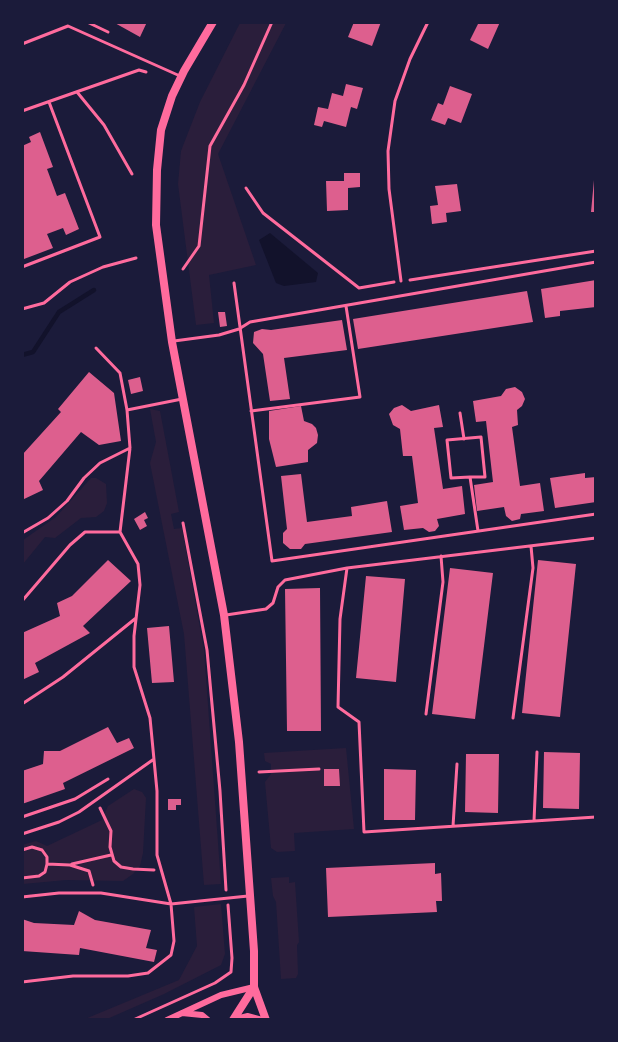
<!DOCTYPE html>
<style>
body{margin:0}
#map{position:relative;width:618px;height:1042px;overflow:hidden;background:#1b1b3a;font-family:"DM Sans",sans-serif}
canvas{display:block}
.frame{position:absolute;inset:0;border:24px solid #1b1b3a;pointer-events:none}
</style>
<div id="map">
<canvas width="618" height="1042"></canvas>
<div class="frame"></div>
</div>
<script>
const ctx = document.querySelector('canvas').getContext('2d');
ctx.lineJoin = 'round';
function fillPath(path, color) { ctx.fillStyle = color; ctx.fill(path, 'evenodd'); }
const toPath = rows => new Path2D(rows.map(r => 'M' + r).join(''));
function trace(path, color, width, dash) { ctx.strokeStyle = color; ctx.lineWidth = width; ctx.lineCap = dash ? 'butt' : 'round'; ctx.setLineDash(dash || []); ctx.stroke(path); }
fillPath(toPath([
 [240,23,286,23,218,154,256,265,209,275,214,323,196,325,178,184,181,151,200,102],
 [150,409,160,411,179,512,171,514,174,529,182,528,204,650,221,884,204,885,184,634,150,463,156,442],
 [91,478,96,478,106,484,107,503,104,511,96,517,81,518,55,538,45,537,23,564,23,540,56,517],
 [346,748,354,829,294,833,295,851,277,852,271,848,265,782,271,774,271,764,265,761,264,753],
 [134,789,142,792,146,798,143,853,140,866,133,874,123,881,66,880,23,884,22,845,36,841,47,846,102,820,108,806],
 [289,877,289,883,295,882,299,942,297,945,298,974,296,978,281,979,276,902,273,896,271,878],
 [221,904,225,954,221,965,164,994,107,1019,85,1019,179,980,197,946,194,907]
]), '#2a1e3b');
fillPath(toPath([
 [270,233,318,273,316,282,284,286,276,283,259,240]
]), '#12122b');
trace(toPath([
 [22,355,33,352,59,312,94,290]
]), '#12122b', 4.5);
fillPath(toPath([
 [113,22,147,22,140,37],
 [354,22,381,22,372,46,348,37],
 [479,22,500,22,488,49,470,40],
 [346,84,363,88,357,109,351,107,346,127,324,121,322,127,314,125,318,107,328,109,332,93,343,96],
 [450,86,472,94,461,123,448,118,445,125,431,120,438,103,443,105],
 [40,132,53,167,47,169,57,196,65,193,79,229,66,235,63,228,47,234,53,248,24,259,22,254,22,146,31,142,29,137],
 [344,173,360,173,360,187,348,188,348,210,327,211,326,181,344,181],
 [594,180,596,180,596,212,591,212],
 [457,184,461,211,446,213,447,222,432,224,430,206,438,205,435,186],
 [596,280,596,307,560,311,560,316,545,318,541,289],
 [527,291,533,322,358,349,353,319],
 [218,312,225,312,227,326,220,327],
 [342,320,347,350,284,358,290,399,270,401,263,354,253,343,254,332,262,329,271,330],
 [89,372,114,393,121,441,99,445,81,432,39,481,43,490,22,500,22,455,61,412,58,409],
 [140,377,143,391,131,394,128,380],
 [515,387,522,392,525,399,522,406,517,410,518,425,512,427,520,486,540,483,544,511,521,514,520,519,512,521,506,516,504,507,477,511,474,485,493,482,486,421,476,422,473,401,501,396,506,389],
 [402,405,411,411,439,405,443,427,434,428,443,489,462,486,465,514,437,519,439,526,435,531,429,532,423,528,404,530,400,506,418,503,412,456,403,456,400,429,393,425,389,414,394,408],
 [301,406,304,421,312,424,316,428,318,435,317,443,308,450,308,462,276,467,269,439,269,411],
 [585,473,585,478,596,477,596,502,555,508,550,478],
 [301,474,307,522,352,516,351,507,387,501,392,532,305,544,301,549,290,549,283,543,283,533,287,529,281,476],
 [145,512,148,518,144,520,147,526,140,530,134,519],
 [108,560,131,581,83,626,90,633,35,663,39,672,22,680,22,633,60,616,57,603,72,596],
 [538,560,576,564,560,717,522,713],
 [450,568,493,573,475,719,432,714],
 [366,576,405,579,396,682,356,678],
 [320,588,321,731,287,731,285,589],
 [169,626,174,682,152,683,147,628],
 [108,727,117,743,129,738,134,748,63,783,65,789,22,804,22,771,43,764,44,751,60,751],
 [544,752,580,753,579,809,543,808],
 [466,754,499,754,498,813,465,812],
 [324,769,339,769,340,786,324,786],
 [384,769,416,770,415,820,384,820],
 [168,799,181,799,181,805,176,805,176,810,168,810],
 [435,863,435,874,441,873,442,901,436,901,437,912,328,917,326,868],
 [79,911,95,920,151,930,146,948,157,950,154,962,80,948,79,955,22,951,22,919,34,923,74,925]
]), '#dd5f8e');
trace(toPath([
 [87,22,108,32],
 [77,92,104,125,132,174],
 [22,111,139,70,146,72],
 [246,188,263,213,359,288,394,282],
 [22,267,100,237,49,102],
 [183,269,199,246,210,146,244,85,272,22],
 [410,280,596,251],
 [22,309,44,303,70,282,103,267,136,258],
 [183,523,207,650,220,791,226,890],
 [259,772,319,769],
 [100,808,111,831,110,847,114,861,121,867,133,869,154,870],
 [22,817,75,799,108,779],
 [22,850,32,847,42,850,47,857,47,864,45,872,39,876,22,878],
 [47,864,70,865,89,871,93,885],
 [72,864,111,855],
 [133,1020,215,983,231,972,232,958,228,905]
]), '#ff6b9d', 3);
trace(toPath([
 [22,44,68,26,180,76],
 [401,281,389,189,388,151,395,101,410,59,428,22],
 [234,283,272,561,596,514],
 [174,341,219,335,239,329,250,322,596,262],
 [127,410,182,399],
 [251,411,360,397,346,306],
 [460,413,464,439],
 [470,477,485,477,481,437,447,440,451,478,470,477,478,531],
 [22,533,48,518,67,501,84,478,100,463,130,448],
 [347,568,340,619,338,707,359,722,364,832,596,817],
 [22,601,70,545,85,532,120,532],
 [226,615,266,609,273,603,278,587,285,580,347,568,596,538],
 [22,704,63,677,136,618],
 [426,714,443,582,441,556],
 [513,718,533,568,531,546],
 [534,821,537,752],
 [453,826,457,764],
 [22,834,59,822,79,812,154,759],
 [22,897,59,893,101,893,171,904,248,896],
 [22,982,73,976,128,976,148,973,171,955,174,941,171,904,157,855,157,791,150,718,134,667,134,636,140,585,138,564,120,532,130,448,127,410,120,373,96,348]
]), '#ff6b9d', 3);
trace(toPath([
 [182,1013,202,1015,208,1020],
 [167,1020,221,995,254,987]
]), '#ff6b9d', 6);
trace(toPath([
 [213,22,184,71,172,96,161,130,157,170,156,225,172,342,224,615,239,742,254,951,254,987,266,1020],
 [233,1020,254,987],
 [236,1020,248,1017,259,1020]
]), '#ff6b9d', 8);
</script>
